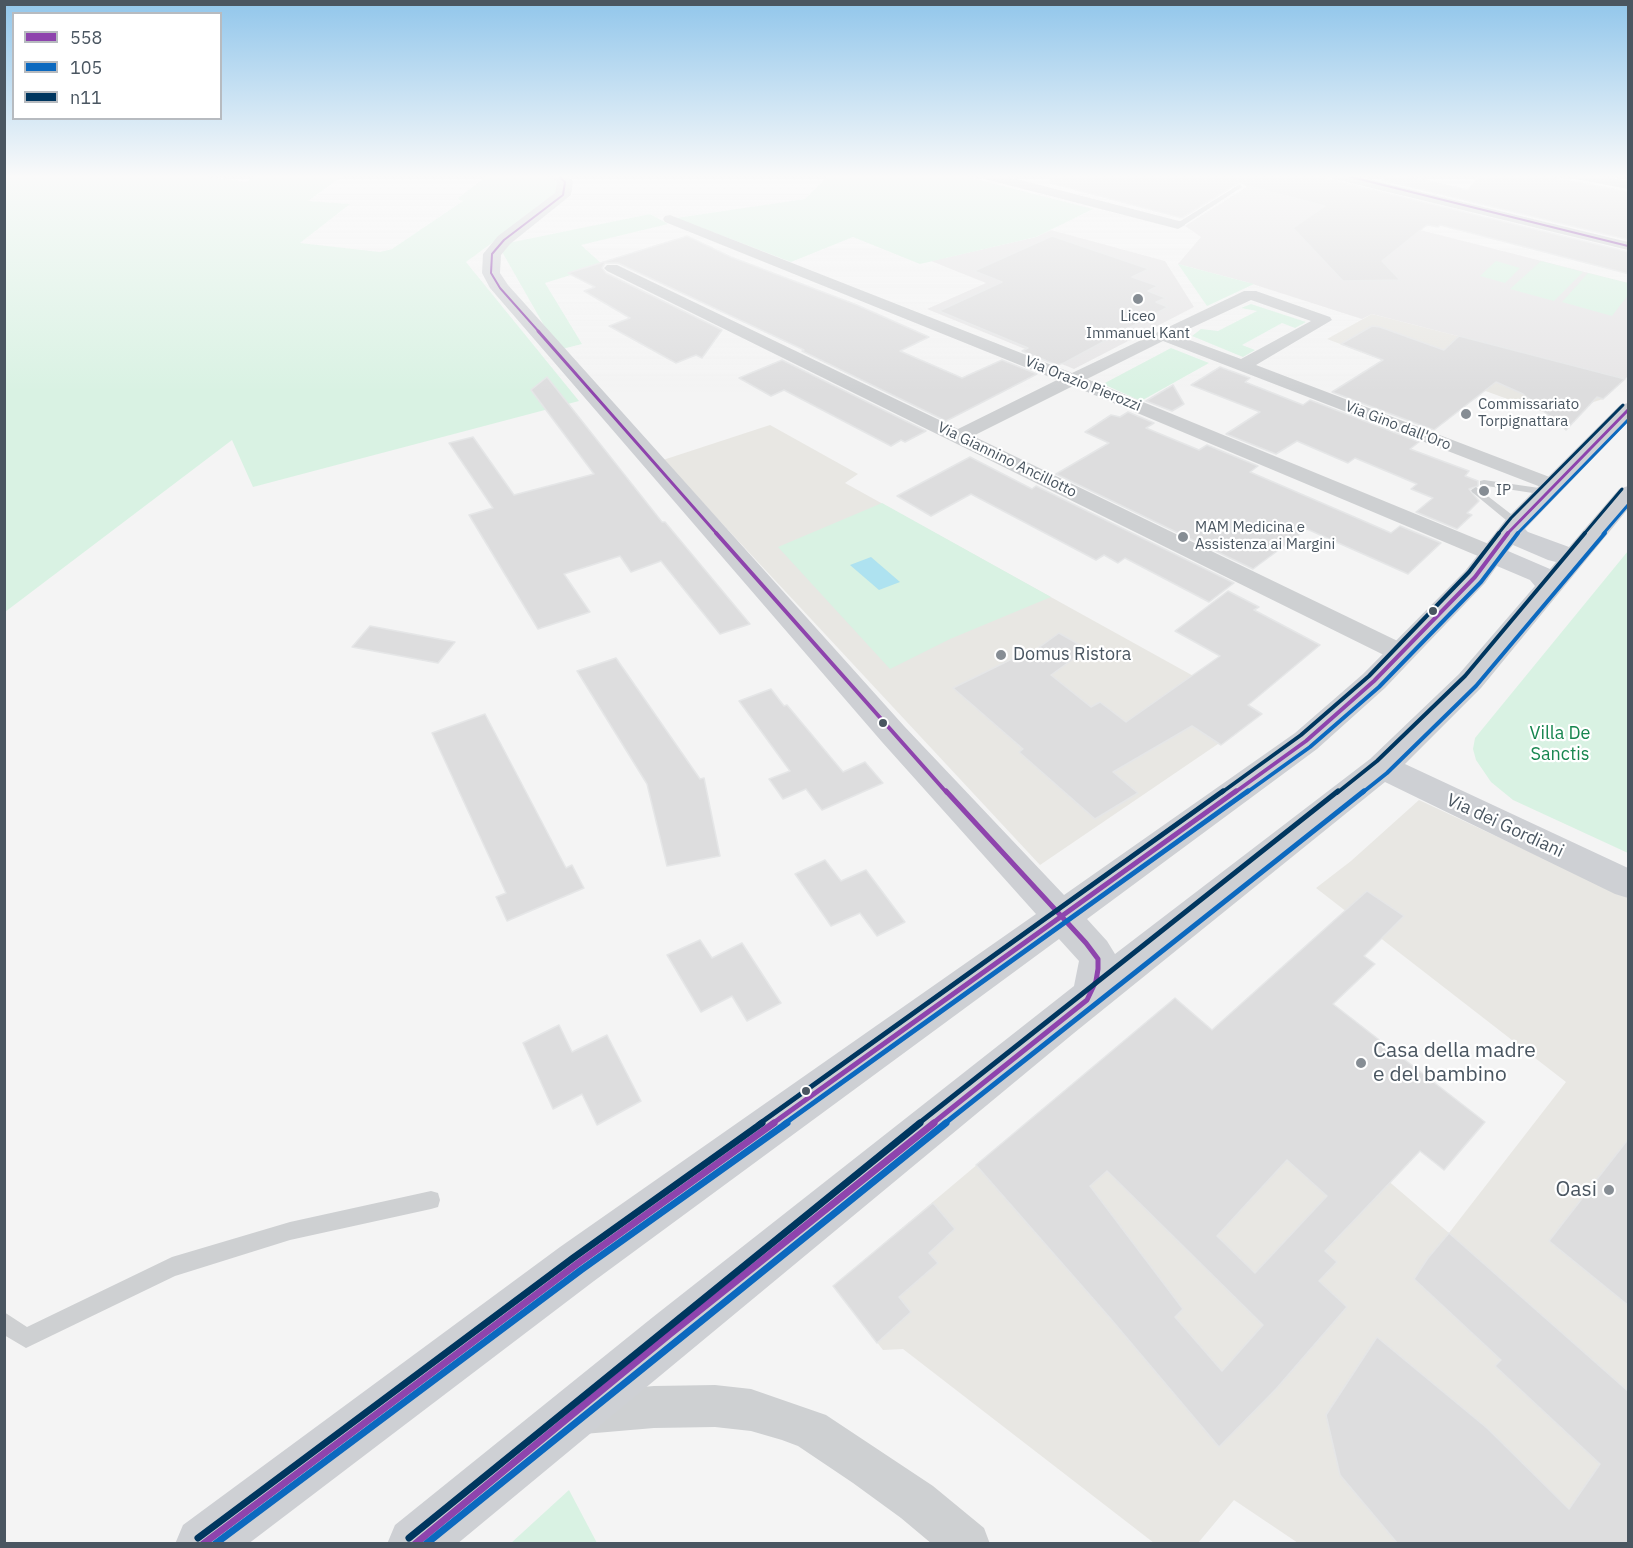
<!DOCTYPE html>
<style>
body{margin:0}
#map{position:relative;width:1633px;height:1548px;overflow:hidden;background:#f4f4f4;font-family:"IBM Plex Sans",sans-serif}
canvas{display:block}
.frame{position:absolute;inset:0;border:6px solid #4a5661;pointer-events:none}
.legend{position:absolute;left:12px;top:12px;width:210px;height:108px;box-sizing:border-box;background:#fff;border:2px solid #b7bbc0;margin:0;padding:8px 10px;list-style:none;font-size:18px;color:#4a5661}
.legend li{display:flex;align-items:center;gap:12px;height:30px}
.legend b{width:30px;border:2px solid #b7bbc0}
</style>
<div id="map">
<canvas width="1633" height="1548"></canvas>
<div class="frame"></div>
<ul class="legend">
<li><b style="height:8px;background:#8e44ad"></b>558</li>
<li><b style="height:8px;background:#0c69bf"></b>105</li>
<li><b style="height:8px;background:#00365f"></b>n11</li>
</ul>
</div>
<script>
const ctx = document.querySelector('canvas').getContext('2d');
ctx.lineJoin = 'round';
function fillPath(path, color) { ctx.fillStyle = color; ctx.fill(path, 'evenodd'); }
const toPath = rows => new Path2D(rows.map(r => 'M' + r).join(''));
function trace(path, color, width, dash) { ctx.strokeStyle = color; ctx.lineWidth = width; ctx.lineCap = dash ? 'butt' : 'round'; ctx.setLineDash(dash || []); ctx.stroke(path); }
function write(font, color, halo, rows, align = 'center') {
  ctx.font = font + ' "IBM Plex Sans",sans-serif'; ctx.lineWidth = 4.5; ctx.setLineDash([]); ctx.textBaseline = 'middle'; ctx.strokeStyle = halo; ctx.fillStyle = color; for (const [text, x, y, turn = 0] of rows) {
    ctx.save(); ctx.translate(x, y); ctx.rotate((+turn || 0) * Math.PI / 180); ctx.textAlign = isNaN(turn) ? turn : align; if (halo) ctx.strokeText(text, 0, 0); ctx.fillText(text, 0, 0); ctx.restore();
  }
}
fillPath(toPath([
 [1372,314,1625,379,1603,399,1563,412,1546,413,1447,377,1377,358,1327,339],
 [770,425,858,474,845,483,1262,714,1040,865,663,460],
 [1419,800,1628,898,1628,1543,1298,1543,1234,1500,1198,1543,1154,1543,903,1349,883,1350,833,1286,1175,998,1449,1233,1566,1082,1316,888,1351,861]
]), '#e8e7e3');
fillPath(toPath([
 [1248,186,1628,283,1628,376,1625,379,1372,314,1362,319,1246,282,1178,264,1201,237,1185,226],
 [1051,230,1165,261,1194,307,1074,369,927,309,986,283,931,261,1036,237]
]), '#e6e5e6');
fillPath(toPath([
 [4,175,194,175,246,182,258,175,344,175,308,201,350,204,300,243,380,252,392,249,463,201,457,199,488,175,546,175,559,184,557,195,466,262,579,401,253,487,232,440,5,612],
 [829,175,960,175,1093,209,1036,237,920,264,853,237,791,262,676,218,805,199],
 [650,214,668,224,581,245,603,265,545,283,582,344,558,350,501,250,508,243],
 [1496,261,1520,268,1505,283,1480,276],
 [1541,261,1583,272,1554,301,1510,289],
 [1178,264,1246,282,1254,284,1207,306],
 [1588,273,1628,283,1628,295,1612,316,1562,302],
 [1251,304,1306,322,1295,328,1282,323,1242,345,1255,350,1243,357,1192,336,1201,329,1218,331,1257,311,1241,308],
 [1171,348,1209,363,1141,401,1103,384],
 [882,503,1051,597,950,639,890,669,778,547],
 [1628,551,1628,853,1513,800,1491,782,1476,760,1473,749,1475,738],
 [569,1490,597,1543,511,1543]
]), '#d9f2e3');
fillPath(toPath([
 [871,557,900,582,879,590,850,565]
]), '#aee2f0');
const building = toPath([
 [1051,175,1312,175,1629,252,1629,274,1440,225,1438,227,1427,225,1382,261,1400,280,1343,281,1293,228,1325,206,1244,185,1240,182,1182,218,1050,183,1051,175],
 [1389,175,1400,175,1468,190,1480,175,1539,175,1629,192,1629,240,1382,180,1389,175],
 [687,236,731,257,857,305,929,337,900,351,962,378,1002,360,1037,374,946,421,802,351,804,350,618,263,605,263,602,268,606,273,722,330,702,358,696,355,676,363,609,326,630,318,584,291,595,287,568,273,687,236],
 [1052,236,1149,269,1132,277,1158,286,1148,291,1166,298,1156,302,1168,307,1064,363,1057,365,1022,351,1028,348,939,311,1002,282,974,271,1052,236],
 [1372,326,1380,327,1444,350,1459,336,1625,379,1603,399,1597,397,1566,430,1523,394,1496,382,1434,430,1332,392,1383,360,1341,344,1372,326],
 [782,360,926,431,905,442,901,440,891,446,784,390,771,396,739,378,782,360],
 [1220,367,1250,378,1245,382,1303,405,1310,400,1419,442,1410,449,1469,471,1465,476,1478,481,1478,486,1469,489,1479,501,1467,513,1472,515,1457,529,1416,512,1433,498,1411,489,1417,484,1355,458,1348,463,1297,441,1276,454,1226,434,1260,412,1191,385,1220,367],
 [547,377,662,522,665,522,750,624,720,634,661,561,631,572,620,556,564,574,590,612,538,629,469,515,493,508,449,443,473,437,514,495,594,474,531,390,547,377],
 [1173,385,1184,404,1172,411,1146,401,1173,385],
 [1128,412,1154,423,1146,428,1199,450,1207,445,1258,466,1250,472,1359,519,1391,533,1400,526,1441,543,1408,574,1307,529,1253,569,1056,474,1109,443,1085,432,1111,415,1120,417,1128,412],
 [970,457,1032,489,1036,486,1234,583,1209,602,1125,558,1118,563,1104,555,1096,560,971,494,931,516,897,496,970,457],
 [1228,591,1259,607,1254,610,1320,645,1248,705,1262,714,1221,745,1192,726,1113,772,1138,793,1095,819,1019,752,1023,749,953,688,1024,653,1027,656,1059,633,1087,649,1051,675,1091,707,1100,702,1126,722,1220,656,1175,631,1228,591],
 [370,626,455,642,438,663,352,647,370,626],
 [616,658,700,779,704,778,720,856,667,866,647,784,577,671,616,658],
 [771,689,784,706,787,705,843,772,865,762,883,783,822,810,806,789,783,799,769,779,790,771,739,701,771,689],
 [485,714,566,868,572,865,584,888,507,921,496,897,506,893,432,733,485,714],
 [825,860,841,881,866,870,905,922,877,936,860,913,831,926,795,874,825,860],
 [1367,891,1404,916,1364,956,1375,964,1333,1004,1485,1122,1444,1170,1420,1151,1325,1251,1337,1262,1319,1281,1347,1307,1276,1389,1219,1447,1110,1318,976,1165,1175,998,1212,1030,1367,891],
 [1287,1160,1327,1196,1255,1273,1217,1236,1287,1160],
 [1107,1171,1263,1325,1222,1371,1175,1317,1183,1309,1090,1186,1107,1171],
 [700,940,712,958,742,943,781,1003,747,1021,732,996,701,1012,667,955,700,940],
 [559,1025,572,1052,607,1035,641,1101,597,1125,582,1094,553,1109,523,1043,559,1025],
 [1629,1138,1629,1306,1549,1241,1629,1138],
 [933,1203,955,1229,929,1253,938,1263,899,1297,911,1312,877,1343,833,1286,933,1203],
 [1449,1233,1629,1392,1629,1544,1398,1544,1340,1475,1326,1415,1377,1337,1487,1428,1569,1509,1600,1464,1495,1366,1501,1360,1414,1279,1428,1258,1449,1233]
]);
fillPath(building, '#ddddde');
trace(building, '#e5e6e7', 1.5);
fillPath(toPath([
 [1240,184,1242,187,1181,227,1174,225,1240,184],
 [1484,480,1546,489,1551,492,1546,495,1480,485,1480,481,1484,480],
 [1476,487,1520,521,1520,525,1512,525,1472,492,1471,490,1476,487],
 [431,1191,438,1193,440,1200,438,1207,431,1209,290,1240,175,1276,26,1348,4,1335,4,1312,27,1327,172,1257,290,1222,431,1191]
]), '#ced0d2');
fillPath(toPath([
 [979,175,1001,175,1183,222,1185,225,1178,229,981,178,979,175],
 [1328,175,1351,175,1628,242,1628,250,1330,178,1328,175],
 [1569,175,1596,175,1628,181,1628,189,1576,179,1569,175],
 [670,215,1072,373,1244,291,1256,291,1330,317,1332,320,1256,365,1560,481,1563,485,1560,489,1553,491,1546,489,1163,341,1087,379,1501,549,1504,554,1501,559,1493,561,1485,559,1073,386,973,436,1410,647,1413,653,1410,659,1401,661,1392,659,607,271,604,268,607,265,617,265,958,429,1057,380,665,222,663,219,665,216,670,215],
 [1251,300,1311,321,1241,359,1176,335,1251,300],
 [715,1385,751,1389,826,1415,933,1486,984,1528,990,1544,932,1544,901,1518,853,1483,798,1446,782,1440,751,1431,715,1427,654,1428,584,1434,569,1428,563,1413,569,1398,584,1392,654,1386,715,1385]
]), '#ced0d2');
fillPath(toPath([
 [549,175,566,175,571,179,573,182,571,195,510,244,501,255,500,273,508,285,904,726,1064,895,1295,733,1363,674,1465,571,1507,518,1620,405,1628,403,1628,422,1525,529,1528,532,1569,547,1619,489,1628,486,1628,509,1481,688,1405,764,1628,868,1628,898,1615,894,1385,782,1074,1033,457,1544,387,1544,395,1525,653,1317,1074,986,1079,961,1059,939,594,1281,248,1544,175,1544,183,1525,560,1247,1036,914,882,742,490,288,482,273,483,254,498,236,555,193,557,183,549,175],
 [1513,545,1548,560,1556,562,1550,569,1508,551,1513,545],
 [1497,566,1530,580,1535,586,1459,674,1370,759,1115,954,1107,941,1087,919,1317,749,1385,688,1485,583,1497,566]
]), '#ced0d4');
trace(toPath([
 [1343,175,1628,246],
 [540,333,500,288,491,273,492,254,504,240,563,195,565,182,557,175]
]), '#8e44ad', 2);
trace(toPath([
 [538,331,717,534],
 [1507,534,1628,410]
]), '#8e44ad', 3);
trace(toPath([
 [716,533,947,793],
 [1234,793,1306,741,1374,681,1475,577,1508,533]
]), '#8e44ad', 4);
trace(toPath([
 [772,1124,1236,791],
 [932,1124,1087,1000,1096,981,1098,969,1098,959,1086,943,946,791]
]), '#8e44ad', 5);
trace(toPath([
 [203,1544,577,1264,774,1123],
 [415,1544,670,1334,934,1123]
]), '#8e44ad', 7);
trace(toPath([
 [1517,534,1628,420],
 [1603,534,1628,505]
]), '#0c69bf', 3);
trace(toPath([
 [1246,793,1310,747,1379,687,1481,582,1518,533],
 [1362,793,1387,773,1476,686,1605,533]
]), '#0c69bf', 4);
trace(toPath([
 [784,1124,1248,791],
 [944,1124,1364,791]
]), '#0c69bf', 5);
trace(toPath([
 [215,1544,581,1270,787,1123],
 [426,1544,946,1123]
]), '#0c69bf', 7);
trace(toPath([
 [1498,534,1511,518,1623,405],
 [1584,534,1622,489]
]), '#00365f', 3);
trace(toPath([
 [1221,793,1301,735,1369,676,1469,572,1499,533],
 [1337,793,1377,761,1465,676,1585,533]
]), '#00365f', 4);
trace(toPath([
 [759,1124,1223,791],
 [918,1124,1338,791]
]), '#00365f', 5);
trace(toPath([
 [198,1538,573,1258,762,1123],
 [409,1538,920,1123]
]), '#00365f', 7);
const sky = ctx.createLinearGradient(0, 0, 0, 392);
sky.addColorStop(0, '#91c6eb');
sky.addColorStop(0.45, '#fafafa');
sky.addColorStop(1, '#fafafa00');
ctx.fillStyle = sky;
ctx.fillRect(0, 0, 1633, 392);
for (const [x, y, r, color] of [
 [1138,299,6,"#868d94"],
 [1466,414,6,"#868d94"],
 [1484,491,6,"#868d94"],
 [1183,537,6,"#868d94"],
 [1433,611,5,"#4a5661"],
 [1001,655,6,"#868d94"],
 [883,723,5,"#4a5661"],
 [1361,1063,6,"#868d94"],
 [806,1091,5,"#4a5661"],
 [1609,1190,6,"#868d94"]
]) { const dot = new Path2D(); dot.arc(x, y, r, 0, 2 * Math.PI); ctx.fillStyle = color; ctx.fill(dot); trace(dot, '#fff', 2); }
write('15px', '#4a5661', '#fff', [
 ["Liceo",1138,317,"center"],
 ["Immanuel Kant",1138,334,"center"],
 ["Commissariato",1478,405],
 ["Torpignattara",1478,422],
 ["IP",1496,491],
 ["MAM Medicina e",1195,528],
 ["Assistenza ai Margini",1195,545]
], 'left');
write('15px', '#4a5661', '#fff', [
 ["Via Orazio Pierozzi",1083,384,22],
 ["Via Gino dall'Oro",1398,426,21],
 ["Via Giannino Ancillotto",1007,460,26]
]);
write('18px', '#4a5661', '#fff', [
 ["Domus Ristora",1013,655]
], 'left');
write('18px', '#17864f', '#fff', [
 ["Villa De",1560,734],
 ["Sanctis",1560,755]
]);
write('18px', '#4a5661', '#fff', [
 ["Via dei Gordiani",1505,826,25]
]);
write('21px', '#4a5661', '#fff', [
 ["Casa della madre",1373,1051],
 ["e del bambino",1373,1075],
 ["Oasi",1597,1190,"right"]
], 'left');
</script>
